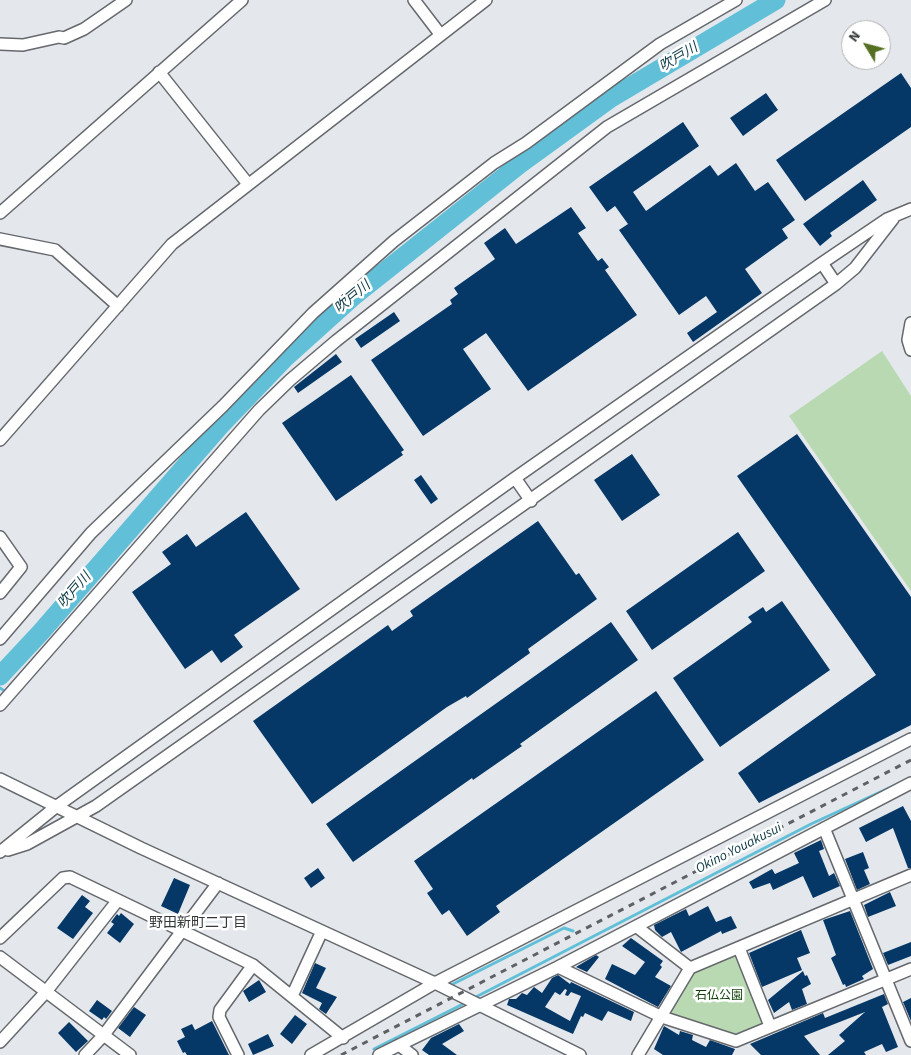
<!DOCTYPE html>
<meta charset="utf-8">
<style>
body{margin:0}
#map{position:relative;width:911px;height:1055px;overflow:hidden;background:#e4e8ec;font-family:"Source Sans 3",sans-serif}
canvas{display:block}
.north{position:absolute;left:841px;top:20px;width:50px;height:50px;box-sizing:border-box;background:#fff;border:1px solid #afafb0;border-radius:50%;rotate:307deg;font-size:14px;font-weight:700;line-height:20px;text-align:center;color:#36383a}
.north::after{content:'';display:block;margin:auto;width:18px;height:22px;background:#567023;clip-path:polygon(50% 0,100% 100%,50% 72%,0 100%)}
</style>
<div id="map">
<canvas width="911" height="1055"></canvas>
<div class="north">N</div>
</div>
<script>
const ctx = document.querySelector('canvas').getContext('2d');
ctx.lineJoin = 'round';
function fillPath(path, color) { ctx.fillStyle = color; ctx.fill(path, 'evenodd'); }
const toPath = rows => new Path2D(rows.map(r => 'M' + r).join(''));
function trace(path, color, width, dash) { ctx.strokeStyle = color; ctx.lineWidth = width; ctx.lineCap = dash ? 'butt' : 'round'; ctx.setLineDash(dash || []); ctx.stroke(path); }
function write(font, color, halo, rows, align = 'center') {
  ctx.font = font + ' "Source Sans 3","Noto Sans JP",sans-serif'; ctx.lineWidth = 5; ctx.setLineDash([]); ctx.textBaseline = 'middle'; ctx.strokeStyle = halo; ctx.fillStyle = color; for (const [text, x, y, turn = 0] of rows) {
    ctx.save(); ctx.translate(x, y); ctx.rotate((+turn || 0) * Math.PI / 180); ctx.textAlign = isNaN(turn) ? turn : align; if (halo) ctx.strokeText(text, 0, 0); ctx.fillText(text, 0, 0); ctx.restore();
  }
}
fillPath(toPath([
 [882,351,911,396,911,591,789,416],
 [734,954,739,957,764,1020,761,1025,735,1036,673,1016,670,1010,694,972]
]), '#b9d9b3');
trace(toPath([
 [0,688,3,690],
 [451,985,564,928,573,931],
 [472,999,811,824,902,782],
 [374,1049,467,1002]
]), '#61c0d8', 3);
trace(toPath([
 [0,676,41,632,220,426,285,358,355,295,520,164,611,98,776,0]
]), '#61c0d8', 19);
fillPath(toPath([
 [901,73,911,88,911,127,805,201,776,160],
 [766,93,778,110,743,136,730,118],
 [683,122,699,146,633,192,646,211,710,165,718,176,736,163,755,191,768,182,795,220,782,229,788,238,745,269,762,293,693,342,687,333,717,312,706,296,679,315,619,230,628,224,615,206,607,212,589,187],
 [863,180,877,200,830,233,832,236,820,246,803,224],
 [571,207,586,228,578,233,598,261,602,258,609,267,605,270,637,315,528,391,486,333,463,349,491,389,423,436,371,360,452,304,450,300,458,294,454,288,495,259,484,243,505,228,516,244],
 [394,312,400,321,361,348,355,339],
 [336,354,342,362,298,393,294,387],
 [351,375,404,450,401,452,403,455,336,501,282,423],
 [797,434,911,597,911,725,759,803,738,773,876,675,737,476],
 [632,454,660,495,622,521,594,480],
 [421,475,438,499,431,504,414,480],
 [246,512,300,589,234,635,243,647,221,663,212,650,185,669,132,592,171,564,162,552,187,534,196,547],
 [538,521,576,575,579,573,597,599,528,649,530,653,467,698,466,696,447,707,312,804,253,721,388,625,392,631,413,616,410,611],
 [738,532,765,571,652,650,626,611],
 [782,601,830,670,720,747,673,678,752,622,748,617,763,607,766,612],
 [611,622,638,660,520,744,522,746,473,780,472,778,353,862,326,824],
 [656,691,704,760,496,906,500,912,467,936,449,910,442,915,427,893,433,889,414,861],
 [903,806,911,821,911,868,908,868,893,828,866,842,859,828],
 [821,840,824,849,819,851,829,876,834,873,840,886,813,898,803,876,773,890,770,883,753,889,749,882,772,869,775,874,799,863,794,853],
 [863,852,869,868,864,870,870,884,857,890,845,859],
 [318,868,325,878,311,888,304,878],
 [174,878,190,885,178,914,161,906],
 [890,892,896,906,868,917,864,905],
 [82,895,90,901,85,907,93,913,73,939,57,928],
 [708,906,716,922,731,916,737,928,722,934,721,931,681,952,671,932,662,937,655,930,654,925,686,909,689,916],
 [850,911,873,969,862,976,864,979,846,987,845,984,843,985,831,958,836,955,823,920],
 [121,913,134,924,120,943,107,933,114,924,111,922,117,914,119,916],
 [801,930,810,953,797,958,802,970,762,987,749,953],
 [631,938,663,961,660,965,662,967,655,977,671,986,658,1007,605,979,612,964,635,975,645,962,622,946],
 [911,942,911,956,888,965,883,953],
 [596,955,599,957,587,972,576,967],
 [315,963,326,968,316,988,337,997,326,1014,319,1009,322,1003,302,993],
 [803,971,805,976,807,975,811,984,802,989,807,1004,792,1010,789,1002,774,1013,768,1000],
 [558,975,570,984,571,982,634,1012,631,1021,608,1011,602,1021,585,1013,583,1017,581,1016,573,1034,507,1005,509,999,516,999,522,993,527,995,534,987,542,993,552,978],
 [565,989,567,990,565,995,568,996,571,992,581,996,570,1021,545,1007,555,992,560,995],
 [259,980,266,992,249,1002,243,991],
 [884,994,888,1004,882,1007,898,1047,886,1052,882,1044,864,1052,866,1055,828,1055,845,1041,839,1035,865,1012,804,1036,820,1055,761,1055,750,1044,823,1013,825,1018],
 [911,998,911,1021,903,1002],
 [97,1000,112,1011,106,1019,104,1017,102,1020,89,1011],
 [134,1007,146,1015,130,1037,118,1028],
 [295,1015,307,1024,292,1044,280,1034],
 [212,1021,229,1055,187,1055,185,1052,183,1053,177,1041,185,1037,181,1029,192,1024,195,1030],
 [69,1022,88,1041,76,1052,58,1033],
 [459,1024,464,1031,442,1044,457,1055,429,1055,422,1050,431,1038],
 [664,1026,679,1035,680,1031,693,1035,692,1040,706,1047,710,1040,735,1049,732,1055,663,1055,654,1049],
 [268,1034,274,1046,253,1055,248,1044]
]), '#053867');
const minor = toPath([
 [414,0,440,34],
 [0,44,23,45,59,37,64,38,84,29,126,0],
 [159,72,248,184],
 [0,213,242,0],
 [0,239,55,250,118,306],
 [822,263,836,284],
 [911,323,908,340,911,350],
 [0,440,172,244,486,0],
 [515,478,531,501],
 [0,537,21,567,0,593],
 [0,639,91,533,223,406,313,313,394,241,494,163,526,143,660,44,736,0],
 [0,705,259,410,290,380,336,341,607,127,825,0],
 [0,779,141,848,435,983,580,1055],
 [824,828,911,1041],
 [8,850,27,844,96,806,836,284,855,268,893,219],
 [0,852,57,806,515,478,822,263,887,219,911,209],
 [637,927,690,968,638,1055],
 [0,938,63,878,70,877,253,965,343,1038],
 [739,948,770,1026],
 [0,957,130,1055],
 [558,967,662,1017,736,1041,911,969],
 [690,968,911,875],
 [292,996,322,931],
 [0,1042,45,993,118,900],
 [399,1045,412,1055],
 [85,1055,103,1036,218,883],
 [238,1055,219,1017,220,1010,253,965],
 [311,1055,435,983,911,739],
 [379,1055,558,967,911,783]
]);
trace(minor, '#65686c', 14);
trace(minor, '#fff', 11);
trace(toPath([
 [341,1055,911,760]
]), '#5f6264', 3, [6, 6]);
write('12px', '#0d3f04', '#fff', [
 ["石仏公園",719,996]
]);
write('italic 14px', '#0e3a45', '#fff', [
 ["吹戸川",679,58,-31],
 ["吹戸川",353,298,-40],
 ["吹戸川",75,591,-49],
 ["Okino Youakusui",739,849,-27]
]);
write('14px', '#36383a', '#fff', [
 ["野田新町二丁目",198,924]
]);
</script>
